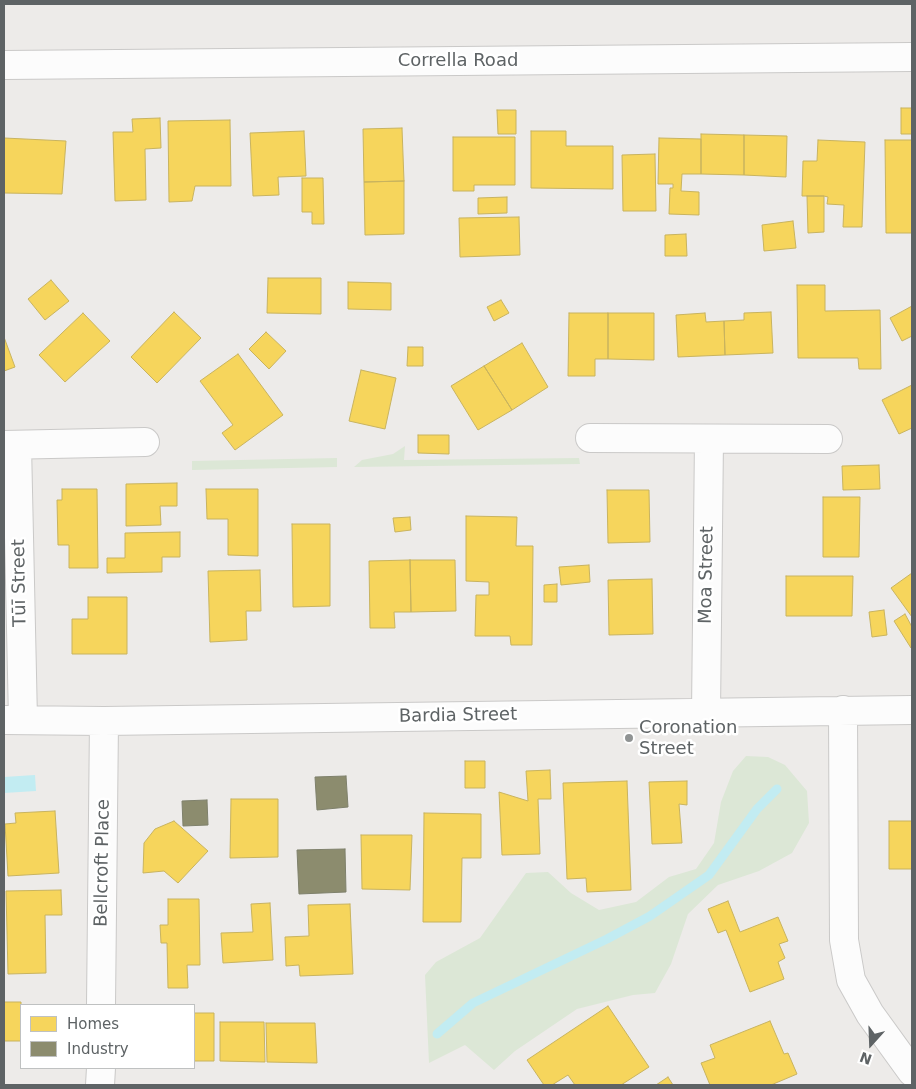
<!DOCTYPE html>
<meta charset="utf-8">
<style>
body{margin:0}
#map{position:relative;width:916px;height:1089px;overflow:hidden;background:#edebe9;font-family:"DejaVu Sans",sans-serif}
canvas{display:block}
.frame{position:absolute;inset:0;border:5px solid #5e6365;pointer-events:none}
.legend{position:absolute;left:20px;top:1004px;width:175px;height:65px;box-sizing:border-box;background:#fff;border:1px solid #bfc1c1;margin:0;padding:6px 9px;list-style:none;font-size:15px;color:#5e6365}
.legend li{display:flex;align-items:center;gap:10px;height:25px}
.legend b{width:25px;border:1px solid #bfc1c1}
.north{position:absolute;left:846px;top:1019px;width:50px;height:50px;-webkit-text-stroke:4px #fff;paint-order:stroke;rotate:200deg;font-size:14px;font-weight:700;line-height:20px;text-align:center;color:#5e6365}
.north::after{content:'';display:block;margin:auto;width:18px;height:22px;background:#5e6365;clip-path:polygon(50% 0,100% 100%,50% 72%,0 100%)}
</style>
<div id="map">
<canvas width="916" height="1089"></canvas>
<div class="frame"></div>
<ul class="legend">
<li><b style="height:14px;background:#f6d55c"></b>Homes</li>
<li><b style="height:14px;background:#8c8c6e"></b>Industry</li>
</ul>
<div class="north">N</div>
</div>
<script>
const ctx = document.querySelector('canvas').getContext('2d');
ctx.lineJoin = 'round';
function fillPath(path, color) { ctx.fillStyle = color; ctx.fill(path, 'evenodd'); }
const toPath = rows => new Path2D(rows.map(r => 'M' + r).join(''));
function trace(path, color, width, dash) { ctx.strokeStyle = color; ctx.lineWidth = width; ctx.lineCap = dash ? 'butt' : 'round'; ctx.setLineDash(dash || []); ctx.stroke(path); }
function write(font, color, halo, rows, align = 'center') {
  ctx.font = font + ' "DejaVu Sans",sans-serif'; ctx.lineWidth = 5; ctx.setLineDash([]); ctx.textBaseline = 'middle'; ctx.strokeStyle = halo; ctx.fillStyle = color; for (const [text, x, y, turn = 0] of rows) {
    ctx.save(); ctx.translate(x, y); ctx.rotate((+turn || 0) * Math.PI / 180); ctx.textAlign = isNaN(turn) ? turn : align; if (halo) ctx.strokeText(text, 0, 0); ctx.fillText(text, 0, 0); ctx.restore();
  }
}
fillPath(toPath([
 [405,446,404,460,579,458,580,464,354,467,362,460,393,454],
 [337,458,337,467,192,470,192,461],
 [746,756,768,757,785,765,807,791,809,823,792,853,759,871,718,885,688,914,671,964,655,993,633,995,577,1009,515,1051,494,1070,465,1045,429,1063,425,975,436,962,480,938,526,873,548,872,571,893,599,910,636,902,669,877,696,869,714,843,721,802,733,771]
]), '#dce7d6');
fillPath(toPath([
 [35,775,36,791,4,793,4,777]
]), '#c2ecf2');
const homes = toPath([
 [901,108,912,108,912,134,901,134,901,108],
 [497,110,516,110,516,134,498,134,497,110],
 [160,118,161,148,145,149,146,200,115,201,113,132,133,132,132,119,160,118],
 [230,120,231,186,195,186,192,201,169,202,168,121,230,120],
 [402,128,404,181,364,182,363,129,402,128],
 [304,131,306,176,278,177,279,195,253,196,250,133,304,131],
 [531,131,566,131,566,146,613,146,613,189,531,188,531,131],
 [701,134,744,135,744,175,701,174,701,134],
 [744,135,787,136,786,177,744,175,744,135],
 [453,137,515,137,515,185,474,185,474,191,453,191,453,137],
 [4,138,66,141,62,194,4,193,4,138],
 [659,138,701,139,701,174,682,174,681,191,699,192,699,215,669,214,670,188,673,188,673,184,658,184,659,138],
 [818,140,865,142,862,227,843,227,844,205,827,204,828,197,824,196,802,196,803,161,817,161,818,140],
 [885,140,912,140,912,233,886,233,885,140],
 [655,154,656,211,623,211,622,155,655,154],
 [302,178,323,178,324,224,312,224,312,212,302,212,302,178],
 [404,181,404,234,365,235,364,182,404,181],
 [807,196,824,196,824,232,808,233,807,196],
 [507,197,507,213,478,214,478,198,507,197],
 [519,217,520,255,460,257,459,218,519,217],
 [793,221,796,248,764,251,762,225,793,221],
 [686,234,687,256,665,256,665,235,686,234],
 [268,278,321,278,321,314,267,313,268,278],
 [51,280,69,301,45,320,28,299,51,280],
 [348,282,391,283,391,310,348,309,348,282],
 [797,285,825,285,825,311,880,310,881,369,859,369,858,358,798,358,797,285],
 [501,300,509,313,494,321,487,307,501,300],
 [912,306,912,336,902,341,890,318,912,306],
 [174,312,201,338,157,383,131,357,174,312],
 [771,312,773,353,725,355,724,321,744,320,744,313,771,312],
 [83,313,110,341,65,382,39,355,83,313],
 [569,313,608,313,608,359,595,359,595,376,568,376,569,313],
 [608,313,654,313,654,360,608,359,608,313],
 [705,313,706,322,724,321,725,355,678,357,676,315,705,313],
 [266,332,286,351,269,369,249,349,266,332],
 [4,337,15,367,4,371,4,337],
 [522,343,548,387,512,410,484,366,522,343],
 [408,347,423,347,423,366,407,366,408,347],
 [238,354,283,415,235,450,222,433,233,425,200,381,238,354],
 [484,366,512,410,478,430,451,386,484,366],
 [361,370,396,378,385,429,349,421,361,370],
 [912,385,912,428,899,434,882,400,912,385],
 [418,435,449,435,449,454,418,453,418,435],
 [879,465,880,489,843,490,842,466,879,465],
 [177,483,177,506,160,506,161,525,126,526,126,484,177,483],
 [62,489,97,489,98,568,69,568,69,545,58,545,57,500,62,500,62,489],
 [206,489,258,489,258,556,228,555,228,519,207,519,206,489],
 [607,490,649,490,650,542,608,543,607,490],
 [823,497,860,497,859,557,823,557,823,497],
 [466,516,517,517,516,546,533,546,532,645,511,645,510,636,475,636,476,595,489,595,489,582,466,581,466,516],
 [410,517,411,530,395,532,393,518,410,517],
 [292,524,330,524,330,606,293,607,292,524],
 [180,532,180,557,162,557,162,572,107,573,107,558,125,558,125,533,180,532],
 [410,560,411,612,394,612,395,628,370,628,369,561,410,560],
 [410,560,455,560,456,611,411,612,410,560],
 [589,565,590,582,561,585,559,567,589,565],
 [260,570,261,611,246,611,247,640,210,642,208,571,260,570],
 [912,573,912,617,891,588,912,573],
 [786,576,853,576,852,616,786,616,786,576],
 [652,579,653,634,609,635,608,580,652,579],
 [557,584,557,602,544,602,544,585,557,584],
 [88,597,127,597,127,654,72,654,72,619,88,619,88,597],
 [884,610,887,635,872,637,869,612,884,610],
 [905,614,912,627,911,648,894,621,905,614],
 [465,761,485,761,485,788,465,788,465,761],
 [550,770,551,799,538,799,540,854,502,855,499,792,528,801,526,771,550,770],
 [627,781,631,890,587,892,586,878,567,879,563,783,627,781],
 [687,781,687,805,679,804,682,843,652,844,649,782,687,781],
 [231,799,278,799,278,857,230,858,231,799],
 [55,811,59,873,8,876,5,824,16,823,15,813,55,811],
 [424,813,481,814,481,858,462,858,461,922,423,922,424,813],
 [174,821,208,851,178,883,164,871,143,873,144,843,155,829,174,821],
 [889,821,912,821,912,869,889,869,889,821],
 [361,835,412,835,410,890,362,889,361,835],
 [61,890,62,915,45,915,46,973,8,974,6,891,61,890],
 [168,899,199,899,200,965,187,965,188,988,168,988,167,943,161,943,160,925,168,925,168,899],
 [728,901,740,932,778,917,788,941,779,944,785,958,778,962,784,979,750,992,726,930,718,933,708,909,728,901],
 [270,903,273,960,223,963,221,933,253,932,251,904,270,903],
 [350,904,353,974,300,976,299,965,286,966,285,937,309,936,308,905,350,904],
 [4,1002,21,1002,21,1041,4,1041,4,1002],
 [608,1006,649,1067,621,1085,575,1085,568,1075,552,1085,544,1085,527,1060,608,1006],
 [194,1013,214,1013,214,1061,194,1061,194,1013],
 [770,1021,784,1054,788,1053,797,1074,771,1085,710,1085,701,1063,715,1058,710,1045,770,1021],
 [220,1022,264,1022,265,1062,220,1061,220,1022],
 [266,1023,315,1023,317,1063,267,1062,266,1023],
 [668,1077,673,1085,656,1085,668,1077]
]);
fillPath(homes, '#f6d55c');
trace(homes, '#c8b35f', 1);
const industry = toPath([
 [346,776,348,807,317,810,315,777,346,776],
 [207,800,208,825,183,826,182,801,207,800],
 [345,849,346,892,299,894,297,850,345,849]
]);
fillPath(industry, '#8c8c6e');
trace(industry, '#7e806b', 1);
trace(toPath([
 [437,1034,473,1003,607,939,650,916,709,875,757,809,777,789]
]), '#c2ecf2', 9);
const minor = toPath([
 [4,65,912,57],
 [590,438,828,439],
 [4,445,145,442],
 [17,445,23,720],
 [843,710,844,940,851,980,870,1014,912,1072],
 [706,712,709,439],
 [4,720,104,721,912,710],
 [101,1005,104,721],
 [100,1085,101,1068]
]);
trace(minor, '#cac9c8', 30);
trace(minor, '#fcfcfc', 28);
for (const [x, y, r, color] of [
 [629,738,5,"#909393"]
]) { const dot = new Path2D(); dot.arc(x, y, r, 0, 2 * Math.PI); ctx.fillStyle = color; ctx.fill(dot); trace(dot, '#fff', 2); }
write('18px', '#5e6365', '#fff', [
 ["Corrella Road",458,61],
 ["Moa Street",707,575,-89],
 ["Tūī Street",20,583,-91],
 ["Bardia Street",458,716,-1],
 ["Bellcroft Place",103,863,-89]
]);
write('18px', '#5e6365', '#fff', [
 ["Coronation",639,728],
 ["Street",639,749]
], 'left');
</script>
